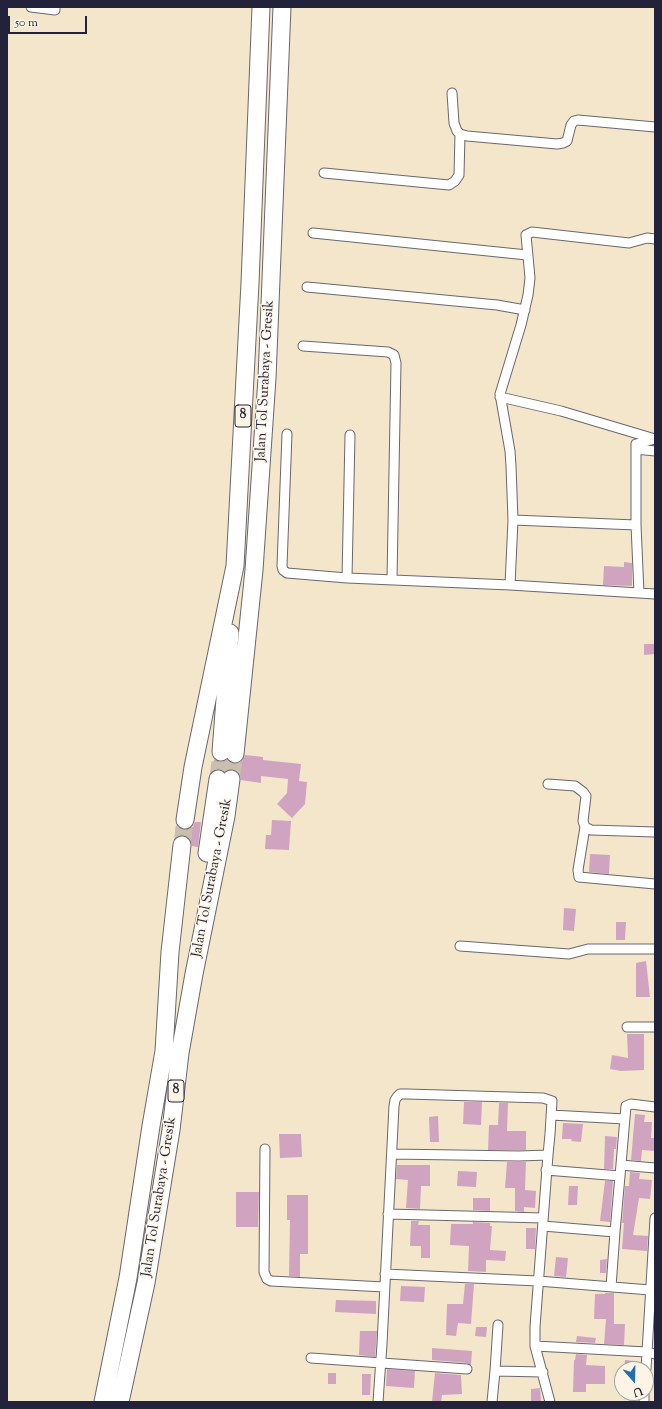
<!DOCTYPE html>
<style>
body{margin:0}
#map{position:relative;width:662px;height:1409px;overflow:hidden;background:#f3e6ca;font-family:"Sorts Mill Goudy",serif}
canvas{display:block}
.frame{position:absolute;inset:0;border:8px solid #22223b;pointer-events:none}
.north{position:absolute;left:614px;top:1361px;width:40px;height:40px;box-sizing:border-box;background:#fcf5e5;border:1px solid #a5a1a1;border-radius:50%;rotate:160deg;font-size:11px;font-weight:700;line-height:16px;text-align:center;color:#22223b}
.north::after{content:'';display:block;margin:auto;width:14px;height:18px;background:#1f6fb2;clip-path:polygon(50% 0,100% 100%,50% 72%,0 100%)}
.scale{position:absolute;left:8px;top:16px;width:79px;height:18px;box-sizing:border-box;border:2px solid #22223b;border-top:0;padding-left:5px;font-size:12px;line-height:14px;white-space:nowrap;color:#22223b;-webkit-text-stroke:3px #fcf5e5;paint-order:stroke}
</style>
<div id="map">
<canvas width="662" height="1409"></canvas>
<div class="frame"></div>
<div class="north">U</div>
<div class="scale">50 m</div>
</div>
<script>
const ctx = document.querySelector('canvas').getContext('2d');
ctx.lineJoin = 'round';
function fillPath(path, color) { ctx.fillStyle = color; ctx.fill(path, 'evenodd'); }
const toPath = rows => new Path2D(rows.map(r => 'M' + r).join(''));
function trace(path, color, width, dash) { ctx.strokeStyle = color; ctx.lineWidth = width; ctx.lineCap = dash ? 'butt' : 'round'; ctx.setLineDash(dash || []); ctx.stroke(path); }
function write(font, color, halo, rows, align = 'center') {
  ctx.font = font + ' "Sorts Mill Goudy",serif'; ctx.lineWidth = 3; ctx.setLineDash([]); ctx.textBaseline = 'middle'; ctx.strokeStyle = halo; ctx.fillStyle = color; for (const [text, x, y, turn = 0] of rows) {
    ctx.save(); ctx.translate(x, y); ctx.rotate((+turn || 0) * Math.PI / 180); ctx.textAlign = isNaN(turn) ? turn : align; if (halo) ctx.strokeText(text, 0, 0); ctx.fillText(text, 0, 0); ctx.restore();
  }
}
fillPath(toPath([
 [624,562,632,563,632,586,603,585,604,566,624,567],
 [644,644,655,644,655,654,644,655],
 [245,755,263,757,263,760,301,764,299,781,307,782,305,804,292,818,277,804,287,793,288,779,261,776,261,783,241,780,240,775,237,771,233,769,228,770,225,772,219,769,213,771,214,759,221,762,227,760,229,762,234,764,239,763,243,760],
 [272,820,291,821,289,850,265,849,266,835,271,835],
 [195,822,201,822,198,847,192,846,191,841,188,837,183,835,178,836,175,838,176,825,179,828,183,830,188,829,193,827],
 [590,854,610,855,609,874,589,872],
 [564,908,576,909,574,931,563,930],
 [616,922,626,922,625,940,616,940],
 [646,961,650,997,636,997,636,963],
 [627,1034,644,1034,644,1070,621,1071,610,1069,612,1055,628,1058],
 [464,1102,482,1102,481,1125,463,1124],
 [499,1103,508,1103,507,1131,526,1131,526,1150,488,1150,489,1125,498,1125],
 [635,1114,645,1115,644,1122,652,1122,651,1138,655,1138,655,1151,642,1150,641,1161,631,1160],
 [438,1116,439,1142,430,1142,429,1117],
 [563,1123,583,1124,581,1142,571,1141,572,1139,562,1139],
 [279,1134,301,1134,302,1157,280,1158],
 [605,1136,617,1137,616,1149,614,1149,613,1169,604,1169],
 [507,1162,526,1162,525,1190,536,1191,535,1208,524,1207,524,1212,515,1211,515,1188,505,1188],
 [397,1165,430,1165,430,1186,421,1186,420,1209,406,1208,408,1180,396,1179],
 [458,1171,477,1172,476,1187,457,1186],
 [630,1172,640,1173,639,1179,652,1180,650,1199,639,1198,633,1235,648,1236,647,1251,622,1249,624,1223,622,1223,625,1186,629,1186],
 [605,1181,613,1181,610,1222,600,1221],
 [569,1186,578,1186,577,1205,568,1205],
 [236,1192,259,1192,258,1227,236,1227],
 [287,1195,308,1195,308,1254,300,1254,300,1277,289,1276,290,1220,287,1220],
 [473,1198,490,1198,490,1211,473,1210],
 [411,1221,419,1221,418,1225,430,1225,430,1258,421,1258,421,1246,410,1246],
 [473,1222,490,1223,490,1226,492,1226,490,1250,506,1251,505,1261,486,1260,486,1272,468,1271,469,1246,450,1245,451,1224,473,1224],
 [526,1228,536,1228,535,1249,526,1249],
 [556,1257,568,1258,566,1277,554,1276],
 [607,1259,606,1273,600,1273,600,1260],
 [465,1284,474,1284,471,1324,458,1323,456,1336,446,1335,447,1304,463,1304],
 [401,1286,425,1287,424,1302,400,1301],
 [605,1293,614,1293,614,1324,625,1324,624,1345,604,1344,606,1319,594,1319,595,1294,605,1294],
 [336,1300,376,1301,376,1314,335,1312],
 [476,1327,487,1327,486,1337,475,1336],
 [360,1331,377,1331,375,1357,359,1355],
 [577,1336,596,1338,595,1343,576,1342],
 [432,1348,472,1351,471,1365,467,1363,432,1360],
 [576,1354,587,1355,586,1365,605,1366,605,1384,586,1384,586,1392,573,1392,574,1360,575,1360],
 [625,1360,634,1361,633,1369,624,1369],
 [387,1369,415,1371,414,1388,386,1386],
 [328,1373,336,1373,336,1384,328,1384],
 [435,1373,461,1375,462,1394,442,1395,441,1402,432,1402],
 [362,1374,371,1374,370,1395,362,1395],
 [540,1388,541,1402,531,1402,531,1389]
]), '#d0a4c1');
trace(toPath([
 [218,779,221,752],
 [231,779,235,754],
 [182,845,185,820]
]), '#c9bfad', 17, [17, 8]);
const minor = toPath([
 [31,7,55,10,55,7],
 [452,93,454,123,457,131,460,134,467,136,557,144,563,143,567,141,571,125,574,121,578,120,655,127],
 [324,173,449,185,455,181,459,175,460,134],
 [313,233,527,255],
 [307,287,497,305,525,310],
 [303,346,388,352,394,355,396,363,392,579],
 [500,397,561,411,655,439],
 [287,434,282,566,283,570,287,573,347,578,510,585,655,594],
 [655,439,636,444,636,449,655,451],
 [636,449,636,525,639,593],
 [513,520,636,525],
 [347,578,350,435],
 [510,585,513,520,511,466,510,451,500,394,521,325,528,295,530,278,526,235,532,232,629,243,647,238,655,239],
 [548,784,575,786,583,792,586,796,583,821,585,827,591,830,655,832],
 [585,827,578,870,579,877,655,884],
 [460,946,569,954,588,949,655,949],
 [627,1027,655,1027],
 [551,1115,625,1119],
 [265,1149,264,1272,267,1279,271,1281,384,1287],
 [392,1154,519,1156,548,1155],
 [621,1165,655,1168],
 [546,1170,620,1176,626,1106,631,1104,655,1107],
 [388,1214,543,1218],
 [543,1226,615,1232],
 [385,1274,538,1281,650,1290],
 [611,1287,615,1232,620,1176],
 [535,1346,647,1352,655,1354],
 [311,1358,467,1369],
 [646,1369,655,1218],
 [495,1371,498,1325],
 [378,1402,382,1344,394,1106,395,1100,397,1097,400,1094,407,1094,543,1098,552,1101,550,1134,548,1155,535,1327,535,1346,550,1402],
 [492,1402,495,1371,543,1372],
 [644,1402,644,1393]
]);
const motorway = toPath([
 [221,752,230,633],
 [235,754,254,570,267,378,282,7],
 [185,820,193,767,235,566,250,283,261,7],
 [207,853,218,779],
 [103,1402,128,1278,151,1126,164,1051,170,952,182,845],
 [120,1402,146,1283,171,1130,180,1053,194,974,226,816,231,779]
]);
trace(minor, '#6b676d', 11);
trace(motorway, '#6b676d', 19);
trace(minor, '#fff', 9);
trace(motorway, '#fff', 17);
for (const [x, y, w] of [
 [243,416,16],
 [176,1091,16]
]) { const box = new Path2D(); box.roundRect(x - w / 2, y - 11, w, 22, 3); ctx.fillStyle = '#fcf5e5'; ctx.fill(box); trace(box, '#22223b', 1); }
write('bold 13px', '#22223b', null, [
 ["8",243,416],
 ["8",176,1091]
]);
write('14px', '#22223b', '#fcf5e5', [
 ["Jalan Tol Surabaya - Gresik",266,381,-87],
 ["Jalan Tol Surabaya - Gresik",213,878,-79],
 ["Jalan Tol Surabaya - Gresik",160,1197,-81]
]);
</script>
